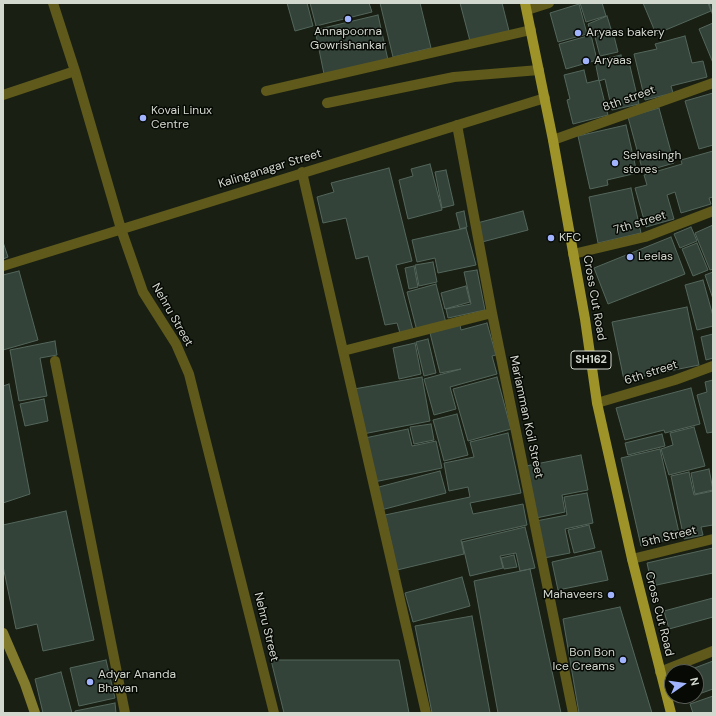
<!DOCTYPE html>
<style>
body{margin:0}
#map{position:relative;width:716px;height:716px;overflow:hidden;background:#192013;font-family:"DM Sans",sans-serif}
canvas{display:block}
.frame{position:absolute;inset:0;border:4px solid #d3d8cf;pointer-events:none}
.north{position:absolute;left:664px;top:664px;width:40px;height:40px;box-sizing:border-box;background:#060904;border:1px solid #585c55;border-radius:50%;rotate:77deg;font-size:11px;font-weight:700;line-height:16px;text-align:center;color:#d3d8cf}
.north::after{content:'';display:block;margin:auto;width:14px;height:18px;background:#a1b3fd;clip-path:polygon(50% 0,100% 100%,50% 72%,0 100%)}
</style>
<div id="map">
<canvas width="716" height="716"></canvas>
<div class="frame"></div>
<div class="north">N</div>
</div>
<script>
const ctx = document.querySelector('canvas').getContext('2d');
ctx.lineJoin = 'round';
function fillPath(path, color) { ctx.fillStyle = color; ctx.fill(path, 'evenodd'); }
const toPath = rows => new Path2D(rows.map(r => 'M' + r).join(''));
function trace(path, color, width, dash) { ctx.strokeStyle = color; ctx.lineWidth = width; ctx.lineCap = dash ? 'butt' : 'round'; ctx.setLineDash(dash || []); ctx.stroke(path); }
function write(font, color, halo, rows, align = 'center') {
  ctx.font = font + ' "DM Sans",sans-serif'; ctx.lineWidth = 3; ctx.setLineDash([]); ctx.textBaseline = 'middle'; ctx.strokeStyle = halo; ctx.fillStyle = color; for (const [text, x, y, turn = 0] of rows) {
    ctx.save(); ctx.translate(x, y); ctx.rotate((+turn || 0) * Math.PI / 180); ctx.textAlign = isNaN(turn) ? turn : align; if (halo) ctx.strokeText(text, 0, 0); ctx.fillText(text, 0, 0); ctx.restore();
  }
}
const building = toPath([
 [287,3,307,3,313,26,295,31,287,3],
 [310,3,369,3,372,12,316,26,310,3],
 [380,3,420,3,431,48,393,57,380,3],
 [460,3,502,3,509,31,470,41,460,3],
 [580,3,602,3,606,16,586,22,580,3],
 [643,3,708,3,711,11,656,34,643,3],
 [709,3,713,3,713,16,709,3],
 [579,4,587,34,558,42,550,13,579,4],
 [378,15,388,60,324,74,315,30,378,15],
 [607,16,611,29,592,36,588,24,607,16],
 [713,23,713,63,699,29,713,23],
 [613,32,618,52,600,56,595,37,613,32],
 [591,35,597,60,566,69,559,44,591,35],
 [685,36,692,63,703,61,707,77,671,86,673,93,645,100,634,54,657,49,655,44,685,36],
 [621,55,623,63,629,62,639,104,612,110,605,79,599,81,595,61,621,55],
 [584,70,587,83,599,80,608,115,573,124,567,100,570,99,564,75,584,70],
 [713,93,713,145,699,149,685,101,713,93],
 [659,108,674,163,643,172,628,117,659,108],
 [626,125,637,173,607,180,608,185,590,189,578,136,626,125],
 [713,151,713,197,709,198,711,204,681,213,675,192,667,195,674,219,646,227,635,188,647,185,644,175,682,164,681,160,713,151],
 [430,164,442,210,408,219,399,180,413,176,411,169,430,164],
 [389,168,412,261,396,265,413,330,400,333,397,323,385,325,368,256,356,259,346,218,323,223,317,197,334,192,331,183,389,168],
 [446,170,454,205,442,208,435,172,446,170],
 [631,188,641,233,598,243,589,197,631,188],
 [464,211,467,227,460,229,456,213,464,211],
 [523,211,528,230,482,242,477,223,523,211],
 [713,225,713,269,710,270,695,233,713,225],
 [691,227,697,241,680,248,674,234,691,227],
 [466,228,476,265,438,273,435,258,417,262,412,240,466,228],
 [671,237,685,274,608,304,594,268,671,237],
 [3,242,8,257,3,259,3,242],
 [697,243,708,270,693,276,682,249,697,243],
 [433,262,437,282,419,286,415,265,433,262],
 [414,266,418,287,409,289,405,268,414,266],
 [477,270,485,310,448,318,446,309,471,304,464,272,477,270],
 [19,271,38,340,3,350,3,275,19,271],
 [713,272,713,299,705,275,713,272],
 [703,280,713,316,713,326,697,330,685,285,703,280],
 [436,284,446,323,417,331,407,292,436,284],
 [466,286,470,302,445,309,441,293,466,286],
 [687,307,699,365,624,380,612,322,687,307],
 [487,323,496,355,492,356,497,374,450,387,456,409,434,415,424,379,461,369,440,373,430,333,460,325,461,330,487,323],
 [713,334,713,358,706,360,701,337,713,334],
 [428,339,436,373,424,376,416,342,428,339],
 [55,341,57,355,40,358,47,396,19,401,10,350,55,341],
 [415,343,421,374,399,379,393,348,415,343],
 [422,377,430,421,363,434,354,389,422,377],
 [497,377,511,429,468,441,453,389,497,377],
 [713,380,713,432,707,433,697,395,707,392,705,382,713,380],
 [9,384,30,494,3,503,3,386,9,384],
 [691,388,700,424,665,433,664,430,625,440,616,408,691,388],
 [44,399,48,421,25,426,20,404,44,399],
 [457,414,468,455,444,461,433,420,457,414],
 [431,424,434,440,414,444,410,427,431,424],
 [694,427,705,466,669,475,661,449,673,445,670,433,694,427],
 [408,429,412,446,436,441,442,468,374,482,365,438,408,429],
 [508,433,521,493,470,503,473,514,523,504,527,525,461,540,464,554,397,570,385,515,470,497,468,487,449,491,444,463,474,457,470,442,508,433],
 [662,434,665,446,628,455,625,443,662,434],
 [660,449,680,537,641,546,621,458,660,449],
 [581,455,588,490,562,495,565,512,536,518,526,466,581,455],
 [709,469,713,490,695,494,691,473,709,469],
 [440,471,446,493,381,510,375,488,440,471],
 [689,472,694,495,713,491,713,525,701,527,703,535,684,539,671,476,689,472],
 [587,493,593,523,565,529,570,553,544,558,536,521,567,515,564,497,587,493],
 [66,511,94,640,43,651,37,624,16,629,3,566,3,525,66,511],
 [589,525,595,548,574,553,568,530,589,525],
 [525,527,535,568,520,571,516,553,500,556,503,568,470,576,462,542,525,527],
 [713,548,713,573,652,586,647,563,713,548],
 [601,551,608,580,558,590,552,562,601,551],
 [514,555,517,567,504,569,501,558,514,555],
 [530,569,561,713,498,713,474,581,530,569],
 [462,577,470,606,413,622,405,593,462,577],
 [713,598,713,617,669,629,664,611,713,598],
 [620,607,652,713,579,713,563,619,620,607],
 [472,616,490,713,432,713,415,626,472,616],
 [106,660,115,698,79,706,70,668,106,660],
 [271,660,399,660,409,713,284,713,271,660],
 [713,661,713,689,696,695,696,672,684,672,713,661],
 [61,672,72,713,43,713,35,679,61,672],
 [713,696,713,713,693,713,690,704,713,696],
 [115,703,116,713,75,713,75,711,115,703]
]);
fillPath(building, '#33433a');
trace(building, '#54665c', 1);
trace(toPath([
 [53,3,75,71,121,229,143,292,176,344,189,374,274,713],
 [527,10,549,3],
 [266,91,531,30],
 [3,95,75,71],
 [327,103,454,77,539,70],
 [457,125,492,313,573,713],
 [553,140,713,83],
 [302,172,426,713],
 [573,254,645,237,713,211],
 [3,266,545,98],
 [343,351,492,313],
 [55,361,125,713],
 [597,403,675,380,713,366],
 [632,559,713,539],
 [660,672,713,651]
]), '#5f591b', 10);
trace(toPath([
 [3,633,25,684,35,713]
]), '#827a2c', 10);
trace(toPath([
 [525,3,553,140,585,319,597,403,632,559,671,713]
]), '#9e9328', 10);
for (const [x, y, r, color] of [
 [348,19,4,"#a1b3fd"],
 [578,33,4,"#a1b3fd"],
 [586,61,4,"#a1b3fd"],
 [143,118,4,"#a1b3fd"],
 [615,163,4,"#a1b3fd"],
 [551,238,4,"#a1b3fd"],
 [630,257,4,"#a1b3fd"],
 [611,595,4,"#a1b3fd"],
 [623,660,4,"#a1b3fd"],
 [90,682,4,"#a1b3fd"]
]) { const dot = new Path2D(); dot.arc(x, y, r, 0, 2 * Math.PI); ctx.fillStyle = color; ctx.fill(dot); trace(dot, '#060904', 1.5); }
for (const [x, y, w] of [
 [591,360,40]
]) { const box = new Path2D(); box.roundRect(x - w / 2, y - 9, w, 18, 3); ctx.fillStyle = '#060904'; ctx.fill(box); trace(box, '#d3d8cf', 1); }
write('bold 11px', '#d3d8cf', null, [
 ["SH162",591,360]
]);
write('12px', '#d3d8cf', '#060904', [
 ["Annapoorna",348,32,"center"],
 ["Gowrishankar",348,46,"center"],
 ["Aryaas bakery",586,33],
 ["Aryaas",594,61],
 ["Kovai Linux",151,111],
 ["Centre",151,125],
 ["Selvasingh",623,156],
 ["stores",623,170],
 ["KFC",559,238],
 ["Leelas",638,257],
 ["Mahaveers",603,595,"right"],
 ["Bon Bon",615,653,"right"],
 ["Ice Creams",615,667,"right"],
 ["Adyar Ananda",98,675],
 ["Bhavan",98,689]
], 'left');
write('12px', '#d3d8cf', '#060904', [
 ["8th street",629,99,-20],
 ["Kalinganagar Street",270,169,-17],
 ["7th street",640,223,-17],
 ["Cross Cut Road",594,298,80],
 ["Nehru Street",172,315,60],
 ["6th street",651,373,-18],
 ["Mariamman Koil Street",526,417,78],
 ["5th Street",669,537,-14],
 ["Cross Cut Road",659,614,76],
 ["Nehru Street",266,627,76]
]);
</script>
